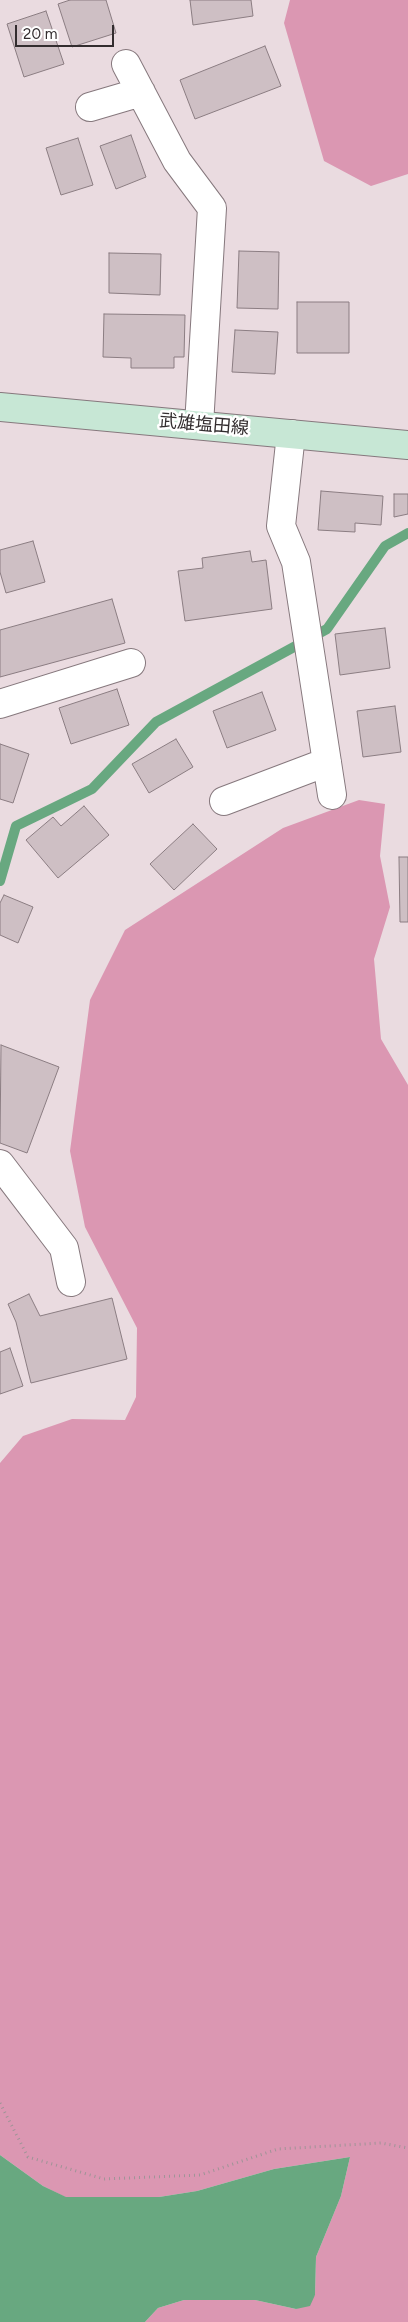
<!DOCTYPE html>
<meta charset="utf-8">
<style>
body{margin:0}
#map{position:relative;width:408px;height:2322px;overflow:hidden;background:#eadbe0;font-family:Figtree,sans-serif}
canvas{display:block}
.scale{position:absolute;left:15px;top:25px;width:99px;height:22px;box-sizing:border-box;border:2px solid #332d2f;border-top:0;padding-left:6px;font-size:15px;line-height:18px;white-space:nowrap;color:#332d2f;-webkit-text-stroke:4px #fff;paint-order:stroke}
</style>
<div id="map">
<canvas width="408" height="2322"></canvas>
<div class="scale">20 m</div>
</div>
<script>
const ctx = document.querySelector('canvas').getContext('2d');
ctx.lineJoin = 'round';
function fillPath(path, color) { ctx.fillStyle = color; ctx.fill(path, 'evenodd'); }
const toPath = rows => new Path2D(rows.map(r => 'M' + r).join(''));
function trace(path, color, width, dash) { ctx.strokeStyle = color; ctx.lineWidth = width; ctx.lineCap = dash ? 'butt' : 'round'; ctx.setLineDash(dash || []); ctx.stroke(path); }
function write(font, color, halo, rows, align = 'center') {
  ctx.font = font + ' Figtree,"Noto Sans JP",sans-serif'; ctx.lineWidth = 5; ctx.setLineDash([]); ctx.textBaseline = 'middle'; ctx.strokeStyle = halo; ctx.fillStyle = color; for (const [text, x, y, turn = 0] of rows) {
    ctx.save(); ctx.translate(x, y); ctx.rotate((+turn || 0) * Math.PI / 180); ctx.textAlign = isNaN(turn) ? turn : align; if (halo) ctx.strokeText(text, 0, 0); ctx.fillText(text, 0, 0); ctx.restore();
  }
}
fillPath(toPath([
 [290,0,408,0,408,174,371,186,324,161,284,23],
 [359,800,385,804,380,856,390,907,374,959,381,1039,408,1085,408,2322,145,2322,158,2308,184,2300,255,2300,296,2309,315,2295,316,2257,341,2196,350,2157,274,2169,197,2191,159,2197,65,2197,43,2186,0,2155,0,1463,23,1436,72,1419,125,1420,136,1397,137,1328,85,1227,70,1151,90,1000,125,930,283,828]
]), '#db97b2');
fillPath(toPath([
 [0,2155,43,2186,66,2197,159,2197,197,2191,274,2169,350,2157,341,2196,316,2257,315,2295,310,2306,296,2309,255,2300,184,2300,158,2308,145,2322,0,2322]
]), '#68a880');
trace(toPath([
 [0,881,16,826,92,789,156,722,327,629,385,546,408,533]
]), '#68a880', 10);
const building = toPath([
 [70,0,106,0,116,33,72,47,58,4,70,0],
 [190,0,251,0,253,16,193,25,190,0],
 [46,11,64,64,24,77,7,24,46,11],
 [265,46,281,86,195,119,180,80,265,46],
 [131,135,146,177,116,189,100,146,131,135],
 [78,138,93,185,61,195,46,148,78,138],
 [239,251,279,252,278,309,237,308,239,251],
 [109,253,161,254,160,295,109,293,109,253],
 [297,302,349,302,349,353,297,353,297,302],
 [104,314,185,315,184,357,174,357,174,368,131,368,131,358,103,357,104,314],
 [235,330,278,332,275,374,232,372,235,330],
 [321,491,383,496,381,525,355,523,355,532,318,530,321,491],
 [394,494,408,494,408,514,394,517,394,494],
 [33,541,45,582,6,593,0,572,0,550,33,541],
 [250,551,252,562,266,560,272,609,185,621,178,571,203,568,202,558,250,551],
 [112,599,125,643,0,677,0,630,112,599],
 [385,628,390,668,340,675,335,634,385,628],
 [117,689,129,725,71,744,59,708,117,689],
 [262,692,276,730,227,748,213,711,262,692],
 [395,706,401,752,363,757,357,711,395,706],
 [176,739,193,767,149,793,132,764,176,739],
 [0,744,29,754,13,803,0,799,0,744],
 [84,806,109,835,58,878,26,840,53,817,61,826,84,806],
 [193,824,217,849,174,890,150,864,193,824],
 [399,857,408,857,408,922,400,922,399,857],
 [4,895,33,907,18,943,0,935,0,903,4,895],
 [1,1045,59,1067,27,1153,0,1143,1,1045],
 [29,1294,40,1316,112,1298,127,1359,31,1383,16,1322,8,1304,29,1294],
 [10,1348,23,1386,0,1394,0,1352,10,1348]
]);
fillPath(building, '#cebfc4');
trace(building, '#8b7d82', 1);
const minor = toPath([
 [126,64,177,161,212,208,199,425],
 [90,107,141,92],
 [291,434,281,526,296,562,332,795],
 [0,704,131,663],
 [224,801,327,762],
 [0,1164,64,1248,71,1282]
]);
const secondary = toPath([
 [0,407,408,445]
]);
trace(minor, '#86787d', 30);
trace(secondary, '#86787d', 30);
trace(toPath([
 [0,2103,28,2157,104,2179,200,2175,278,2149,381,2143,408,2148]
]), '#9f9497', 3, [1, 4]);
trace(minor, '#fff', 28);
trace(secondary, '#c7e7d5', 28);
write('18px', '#332d2f', '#fff', [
 ["武雄塩田線",204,425,5]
]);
</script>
